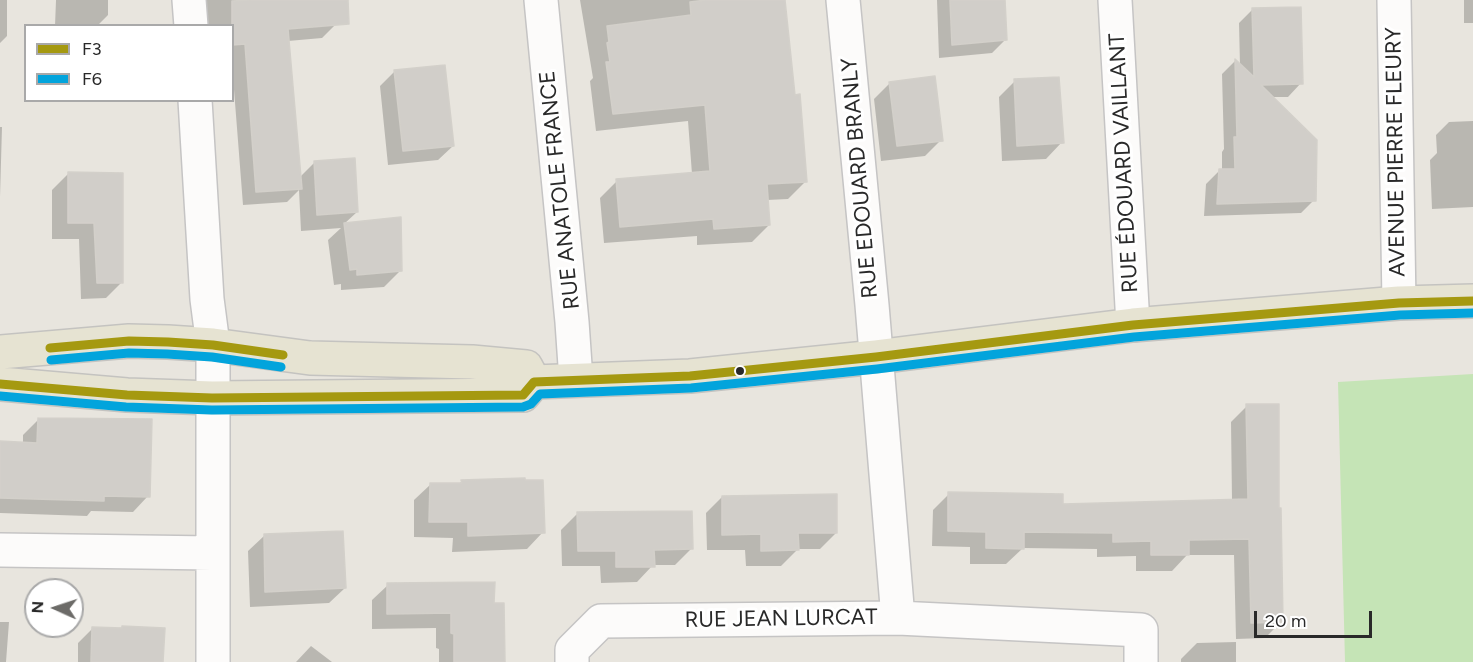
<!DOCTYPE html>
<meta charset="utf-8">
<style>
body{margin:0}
#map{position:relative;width:1473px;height:662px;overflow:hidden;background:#e8e5de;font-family:Figtree,sans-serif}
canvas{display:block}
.legend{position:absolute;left:24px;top:24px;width:210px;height:78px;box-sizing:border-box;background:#fff;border:2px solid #a9a9a9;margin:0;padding:8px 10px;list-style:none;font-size:18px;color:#292929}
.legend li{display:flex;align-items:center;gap:12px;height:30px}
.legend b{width:30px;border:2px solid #a9a9a9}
.north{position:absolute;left:24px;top:578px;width:60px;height:60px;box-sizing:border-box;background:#fff;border:2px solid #a9a9a9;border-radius:50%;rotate:273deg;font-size:16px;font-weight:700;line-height:24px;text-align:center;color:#292929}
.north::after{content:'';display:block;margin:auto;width:21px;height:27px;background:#6c6b68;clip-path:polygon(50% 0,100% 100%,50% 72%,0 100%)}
.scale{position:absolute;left:1254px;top:611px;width:118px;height:27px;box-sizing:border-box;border:3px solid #292929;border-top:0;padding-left:8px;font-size:18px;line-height:21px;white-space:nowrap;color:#292929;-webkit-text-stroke:4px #fff;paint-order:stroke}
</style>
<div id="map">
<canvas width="1473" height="662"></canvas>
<ul class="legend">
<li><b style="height:8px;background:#a59910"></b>F3</li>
<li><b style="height:8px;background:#02a4dc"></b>F6</li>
</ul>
<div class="north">N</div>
<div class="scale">20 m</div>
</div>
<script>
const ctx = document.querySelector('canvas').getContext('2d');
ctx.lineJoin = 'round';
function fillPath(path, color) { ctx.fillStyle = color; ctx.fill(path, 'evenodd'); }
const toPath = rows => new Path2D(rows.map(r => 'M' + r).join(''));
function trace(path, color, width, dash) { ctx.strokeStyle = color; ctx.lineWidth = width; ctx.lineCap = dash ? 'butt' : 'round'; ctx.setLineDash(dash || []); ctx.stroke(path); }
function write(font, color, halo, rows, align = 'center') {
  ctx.font = font + ' Figtree,sans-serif'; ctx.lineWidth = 6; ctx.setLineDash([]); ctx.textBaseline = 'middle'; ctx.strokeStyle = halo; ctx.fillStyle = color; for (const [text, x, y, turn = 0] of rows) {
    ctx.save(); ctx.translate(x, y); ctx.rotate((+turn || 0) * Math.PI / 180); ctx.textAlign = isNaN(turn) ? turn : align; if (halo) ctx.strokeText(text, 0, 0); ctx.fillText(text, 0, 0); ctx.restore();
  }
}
fillPath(toPath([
 [1473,374,1473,662,1345,662,1338,382]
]), '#c5e4b6');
fillPath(toPath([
 [0,0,7,0,7,36,0,43],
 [56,0,108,0,108,15,97,26,55,26],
 [199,0,334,0,336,24,322,38,288,41,299,178,315,162,357,212,344,224,400,218,400,271,384,287,341,290,341,284,334,285,328,240,341,228,301,231,299,190,287,202,243,205,232,64,232,26,200,26],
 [580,0,783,0,805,182,788,199,767,200,769,225,752,242,697,245,697,236,604,243,600,198,617,181,692,174,688,121,596,131,590,81,593,78],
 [937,0,1003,0,1005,40,992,53,939,58],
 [1464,0,1473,0,1473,23,1464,23],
 [1252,10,1301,83,1288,97,1271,97,1314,200,1301,213,1204,216,1206,184,1219,171,1222,171,1222,152,1224,149,1222,74,1235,61,1240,66,1239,23],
 [395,71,453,146,438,160,388,165,380,86],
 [1015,81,1062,142,1046,159,1002,161,999,97],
 [890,83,941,140,925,156,881,161,874,99],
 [1473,121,1473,207,1432,209,1430,160,1437,153,1436,135,1449,122],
 [0,127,2,127,0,197],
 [69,173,122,174,122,282,106,298,81,299,79,239,52,239,52,190],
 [1247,406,1278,509,1281,622,1265,638,1236,639,1234,555,1187,555,1172,571,1136,571,1136,556,1097,557,1097,549,1023,548,1006,564,970,564,970,547,932,546,933,510,949,494,1062,505,1232,501,1231,422],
 [39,419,148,496,133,512,91,511,87,516,0,513,0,442,23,444,23,435],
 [462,481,543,532,527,549,452,552,453,538,414,537,414,500,431,484,459,484],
 [722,497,836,533,820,549,798,549,781,566,746,566,745,550,707,550,706,513],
 [578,513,691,549,675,565,653,565,637,582,601,583,600,566,562,566,561,530],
 [264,536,345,588,329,603,250,607,248,551],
 [388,585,493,604,496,662,439,662,439,649,436,648,436,628,372,629,372,600],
 [0,622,9,622,6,662,0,662],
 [123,627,162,662,78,662,78,643,93,628,121,629],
 [1236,642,1236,662,1181,662,1181,659,1197,643],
 [311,646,332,662,345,662,296,662]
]), '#0003');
const building = toPath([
 [251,0,348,0,349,24,288,29,302,189,256,192,245,44,232,45,232,1,251,0],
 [706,0,785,0,795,95,800,94,807,182,767,184,770,225,714,229,713,219,620,227,616,179,710,171,705,105,613,114,606,62,610,62,607,43,609,42,607,26,691,15,690,2,706,0],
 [950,0,1005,0,1007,40,952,45,950,0],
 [1301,7,1303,84,1261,85,1317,140,1316,201,1217,204,1219,169,1235,169,1234,137,1237,137,1235,59,1254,77,1252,8,1301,7],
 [445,65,454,146,403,151,394,70,445,65],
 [935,76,943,141,897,146,889,82,935,76],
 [1059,77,1064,143,1017,146,1014,79,1059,77],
 [355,158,358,212,317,215,314,161,355,158],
 [68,172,123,173,123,283,97,283,94,223,68,223,68,172],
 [401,217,402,271,357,275,357,269,350,270,344,223,401,217],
 [1246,404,1279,404,1279,508,1281,508,1283,622,1251,623,1249,539,1189,540,1189,555,1151,555,1151,541,1113,542,1113,533,1024,532,1024,549,986,548,986,532,948,531,948,492,1063,494,1063,504,1248,499,1246,404],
 [38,418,152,419,150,497,104,496,104,501,0,498,0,441,37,443,38,418],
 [525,478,525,480,543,480,545,533,468,536,468,522,429,522,430,483,462,483,461,480,525,478],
 [837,494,837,533,798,533,799,550,761,551,761,534,722,535,722,496,837,494],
 [692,511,693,549,654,550,655,567,616,567,616,551,578,551,577,512,692,511],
 [343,531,346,588,265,592,264,534,343,531],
 [495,582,494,603,504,603,505,662,454,662,454,634,451,633,451,613,387,614,387,583,495,582],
 [122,626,165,628,163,662,91,662,92,627,122,628,122,626]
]);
fillPath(building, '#d1cec9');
trace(building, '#d3d0ca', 1.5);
const minor = toPath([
 [189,0,191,26],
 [541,0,572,322,576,380],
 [1115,0,1133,325],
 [1394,0,1399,303],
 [195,100,207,299,213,345,213,662],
 [0,550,212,553],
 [898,618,1141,630,1141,662],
 [572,662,572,650,601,621,898,618,872,305,843,0]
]);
const major = toPath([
 [0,352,129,341,168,342,213,345,310,358,472,362,526,367,534,382],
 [0,384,127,395,212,398,523,395,534,382,690,376,876,357,1133,325,1399,303,1473,301]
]);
trace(minor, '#c5c4c4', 36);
trace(major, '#c4c3c0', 36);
trace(minor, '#fcfbfa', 33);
trace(major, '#e6e3d2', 33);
trace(toPath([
 [50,348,129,341,168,342,213,345,283,355],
 [0,384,127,395,212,398,523,395,534,382,690,376,876,357,1133,325,1399,303,1473,301]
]), '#a59910', 9);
trace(toPath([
 [51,360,129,353,167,354,212,357,281,367],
 [0,396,126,407,212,410,523,407,531,404,540,394,691,388,877,369,1134,337,1400,315,1473,313]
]), '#02a4dc', 9);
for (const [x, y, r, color] of [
 [740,371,5,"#292929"]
]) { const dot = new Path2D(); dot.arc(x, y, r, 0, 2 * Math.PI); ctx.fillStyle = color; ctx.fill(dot); trace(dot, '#fff', 2); }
write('22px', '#292929', '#fff', [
 ["AVENUE PIERRE FLEURY",1396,152,-91],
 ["RUE ÉDOUARD VAILLANT",1124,163,-93],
 ["RUE EDOUARD BRANLY",860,178,-95],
 ["RUE ANATOLE FRANCE",560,190,-96],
 ["RUE JEAN LURCAT",781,619,-1]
]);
</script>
